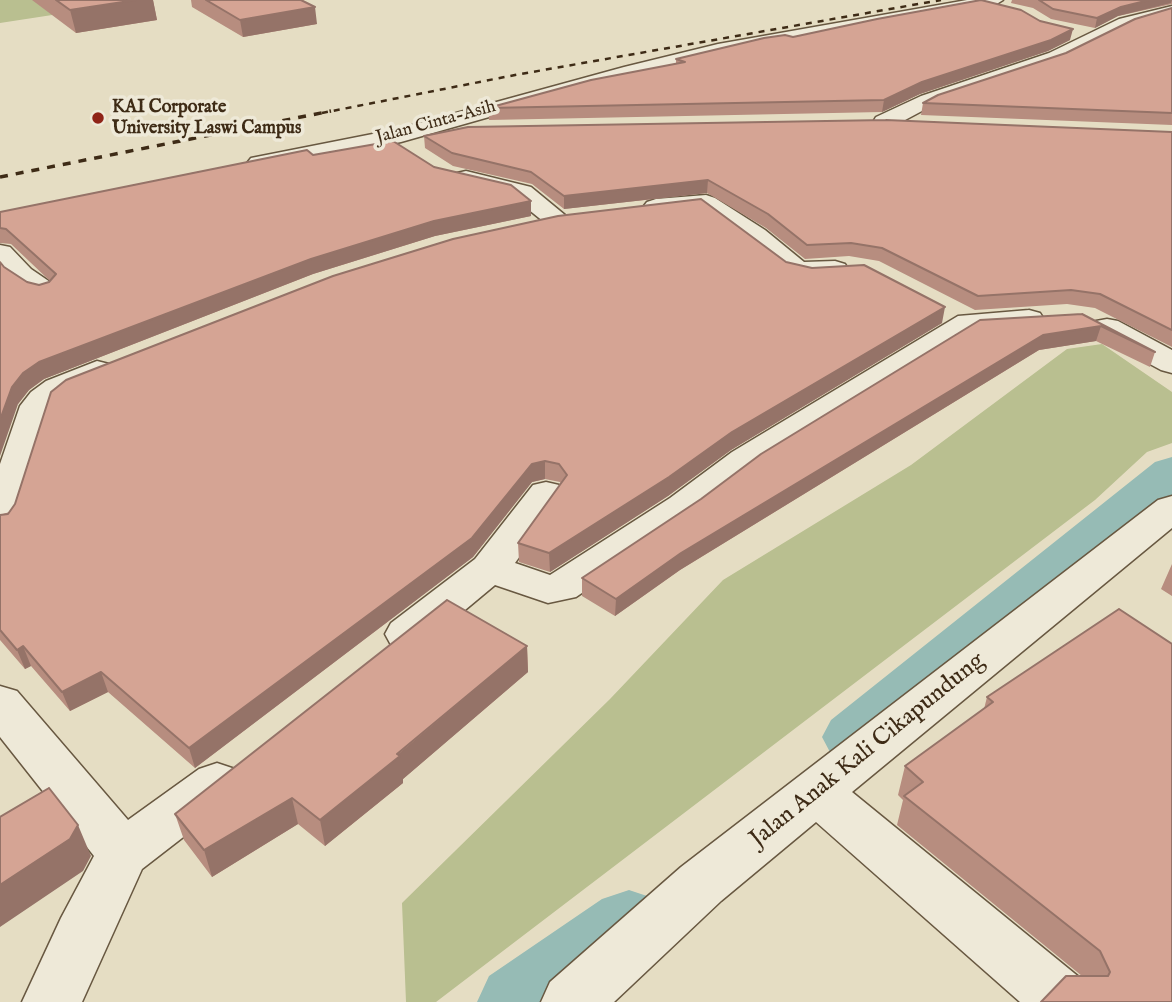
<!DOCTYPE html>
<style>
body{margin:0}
canvas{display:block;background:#e5ddc3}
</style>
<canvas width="1172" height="1002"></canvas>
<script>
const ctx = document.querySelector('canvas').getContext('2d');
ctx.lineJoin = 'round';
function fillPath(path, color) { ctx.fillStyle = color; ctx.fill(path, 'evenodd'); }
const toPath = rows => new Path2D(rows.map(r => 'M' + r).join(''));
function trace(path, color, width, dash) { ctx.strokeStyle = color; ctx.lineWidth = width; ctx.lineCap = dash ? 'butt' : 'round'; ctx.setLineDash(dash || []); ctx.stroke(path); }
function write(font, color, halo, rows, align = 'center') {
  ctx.font = font + ' "IM FELL English",serif'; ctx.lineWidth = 7; ctx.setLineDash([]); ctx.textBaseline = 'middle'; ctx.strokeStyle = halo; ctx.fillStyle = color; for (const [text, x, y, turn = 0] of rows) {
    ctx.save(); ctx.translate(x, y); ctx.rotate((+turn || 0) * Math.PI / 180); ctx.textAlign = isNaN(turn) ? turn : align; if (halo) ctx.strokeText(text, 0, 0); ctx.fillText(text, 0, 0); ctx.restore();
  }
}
fillPath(toPath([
 [0,0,150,0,0,23],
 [1102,344,1172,392,1172,443,1147,452,1095,500,436,1002,406,1002,402,903,610,699,723,580,911,465,1067,349]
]), '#b9bf90');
fillPath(toPath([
 [1172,457,1172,498,877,754,854,762,831,754,822,737,831,720,1155,462,1172,457],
 [629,890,656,899,666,923,656,947,581,1002,477,1002,489,976,602,899,629,890]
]), '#96bbb5');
const street = toPath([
 [967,0,1003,0,995,5,718,56,637,75,401,142,259,170,251,168,247,163,251,158,398,129,624,67,718,44,967,0],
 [1172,6,1172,16,1131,27,1063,61,935,104,892,127,876,127,873,122,876,117,921,96,1049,53,1119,19,1172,6],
 [466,171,531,187,571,220,567,226,558,228,549,226,513,197,457,183,454,178,457,173,466,171],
 [706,195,715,198,765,230,804,262,835,261,845,264,849,270,845,276,810,281,785,275,745,242,701,211,656,215,647,212,643,207,647,202,656,199,706,195],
 [0,245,10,247,31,269,53,284,58,290,53,296,43,299,33,296,11,281,0,269,0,245],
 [1029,310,1040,313,1044,319,1040,325,976,332,758,468,698,514,576,597,548,603,495,585,423,645,407,649,391,645,385,634,391,623,475,559,533,485,546,482,559,485,565,493,515,563,550,575,670,498,732,452,958,316,1029,310],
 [1107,319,1118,321,1172,350,1172,373,1161,370,1096,335,1092,328,1096,321,1107,319],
 [97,361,109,364,113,371,109,378,70,395,54,408,20,521,14,530,0,533,0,464,20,406,31,392,46,381,97,361],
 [1172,496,1172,528,852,792,1085,982,1094,1002,1020,1002,816,822,721,901,614,1002,541,1002,550,982,681,867,1158,500,1172,496],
 [0,686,17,691,128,820,199,769,217,763,235,769,242,783,235,797,142,869,82,1002,22,1002,61,918,94,856,0,737,0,686]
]);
trace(street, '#685841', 3);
fillPath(street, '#eee9d8');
trace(toPath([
 [322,113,515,75,941,0]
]), '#3e2b16', 2.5, [6, 6]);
trace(toPath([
 [0,177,331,111]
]), '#3e2b16', 3.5, [8, 8]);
fillPath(toPath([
 [32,0,153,0,157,20,76,33],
 [191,0,301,0,317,24,243,37,192,7],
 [1012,0,1172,0,1172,4,1118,16,1095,28,1051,19,1033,8,1011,3],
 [1172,8,1172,125,921,115,923,103,1066,53],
 [793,37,1070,40,1048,51,920,94,882,112,489,120,488,108,676,64,676,59],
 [1172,132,1172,347,1095,308,1067,304,975,310,879,261,849,256,805,259,766,228,707,193,564,209,532,184,453,166,425,148,424,136],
 [313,155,434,167,531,216,435,236,313,274,44,379,29,390,18,404,4,267,27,282,39,285,49,282,50,281,11,244,0,243,0,212],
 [786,262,942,323,731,450,668,496,550,572,519,562,518,543,561,484,560,482,545,479,532,482,473,557,195,768,108,692,70,711,31,666,25,669,0,640,0,515],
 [1082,314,1155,352,1150,367,1096,341,1039,350,680,570,615,616,582,596,582,578],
 [1172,564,1172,596,1161,589],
 [1119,609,1172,1002,1082,976,897,825,903,800,898,795,905,766,984,709,987,697],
 [527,646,528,672,403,779,403,783,325,846,298,824,212,877,184,840,175,814]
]), '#b78d7f');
fillPath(toPath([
 [136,0,153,0,157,20,76,33,70,10],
 [1149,0,1172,0,1171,3,1118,16,1095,28,1097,18,1121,7],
 [315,7,317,24,243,37,240,20],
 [1073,29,1070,40,1048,51,920,94,882,112,884,100,922,82],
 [708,180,707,193,564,209,564,196],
 [531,201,531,216,435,236,313,274,44,379,29,390,18,404,0,456,0,420,12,387,23,373,39,362,311,259,434,221],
 [945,307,942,323,731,450,668,496,550,572,549,553,732,432],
 [1101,326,1096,341,1039,350,680,570,615,616,616,599,681,553,1043,335],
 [545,461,545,479,532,482,473,557,195,768,189,748,532,464],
 [23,646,31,666,25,669,17,650],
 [527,646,528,672,403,779,403,783,325,846,320,820],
 [101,672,108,692,70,711,62,692],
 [292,798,298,824,212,877,204,850],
 [78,825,91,856,83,871,0,927,0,885]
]), '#957368');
const building = toPath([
 [56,0,136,0,70,10,56,0],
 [206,0,301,0,315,7,240,20,206,0],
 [981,0,1021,10,1040,21,1073,29,1051,40,922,82,884,100,488,108,591,80,685,62,676,59,764,38,785,35,793,37,877,19,981,0],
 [1039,0,1149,0,1121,7,1097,18,1053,9,1039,0],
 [1172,8,1172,113,923,103,938,95,1066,53,1135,19,1172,8],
 [886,120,1172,132,1172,330,1100,294,1071,290,978,296,882,248,851,243,807,245,768,214,708,180,564,196,531,172,452,153,424,136,468,127,886,120],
 [393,141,434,167,511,185,531,201,434,221,311,259,39,362,23,373,12,387,0,420,0,262,4,267,27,282,39,285,49,282,56,274,6,229,0,228,0,212,307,150,313,155,393,141],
 [701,199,786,262,812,268,864,265,945,307,732,432,669,477,549,553,518,543,567,475,559,464,545,461,532,464,472,538,189,748,101,672,62,692,23,646,17,650,0,630,0,515,8,514,15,504,51,392,66,380,333,276,453,239,558,216,701,199],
 [1082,314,1155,352,1101,326,1043,335,681,553,616,599,582,578,701,499,761,454,980,320,1082,314],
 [447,600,527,646,397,754,400,756,320,820,292,798,204,850,175,814,447,600],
 [1119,609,1172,644,1172,1002,1041,1002,1066,976,1108,976,1110,972,1100,951,904,796,923,782,905,766,993,702,987,697,1119,609],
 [49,788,78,825,70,839,0,885,0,817,49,788]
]);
fillPath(building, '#d5a494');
trace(building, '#957368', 2);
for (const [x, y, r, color] of [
 [98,118,7,"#8f2418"]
]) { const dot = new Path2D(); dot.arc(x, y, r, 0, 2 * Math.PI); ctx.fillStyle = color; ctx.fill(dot); trace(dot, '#eee9d8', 2.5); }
write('bold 18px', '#3e2b16', '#eee9d8', [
 ["KAI Corporate",112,108],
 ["University Laswi Campus",112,129]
], 'left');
write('18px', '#3e2b16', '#eee9d8', [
 ["Jalan Cinta-Asih",436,123,-15]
]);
write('24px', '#3e2b16', '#eee9d8', [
 ["Jalan Anak Kali Cikapundung",868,751,-39]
]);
</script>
